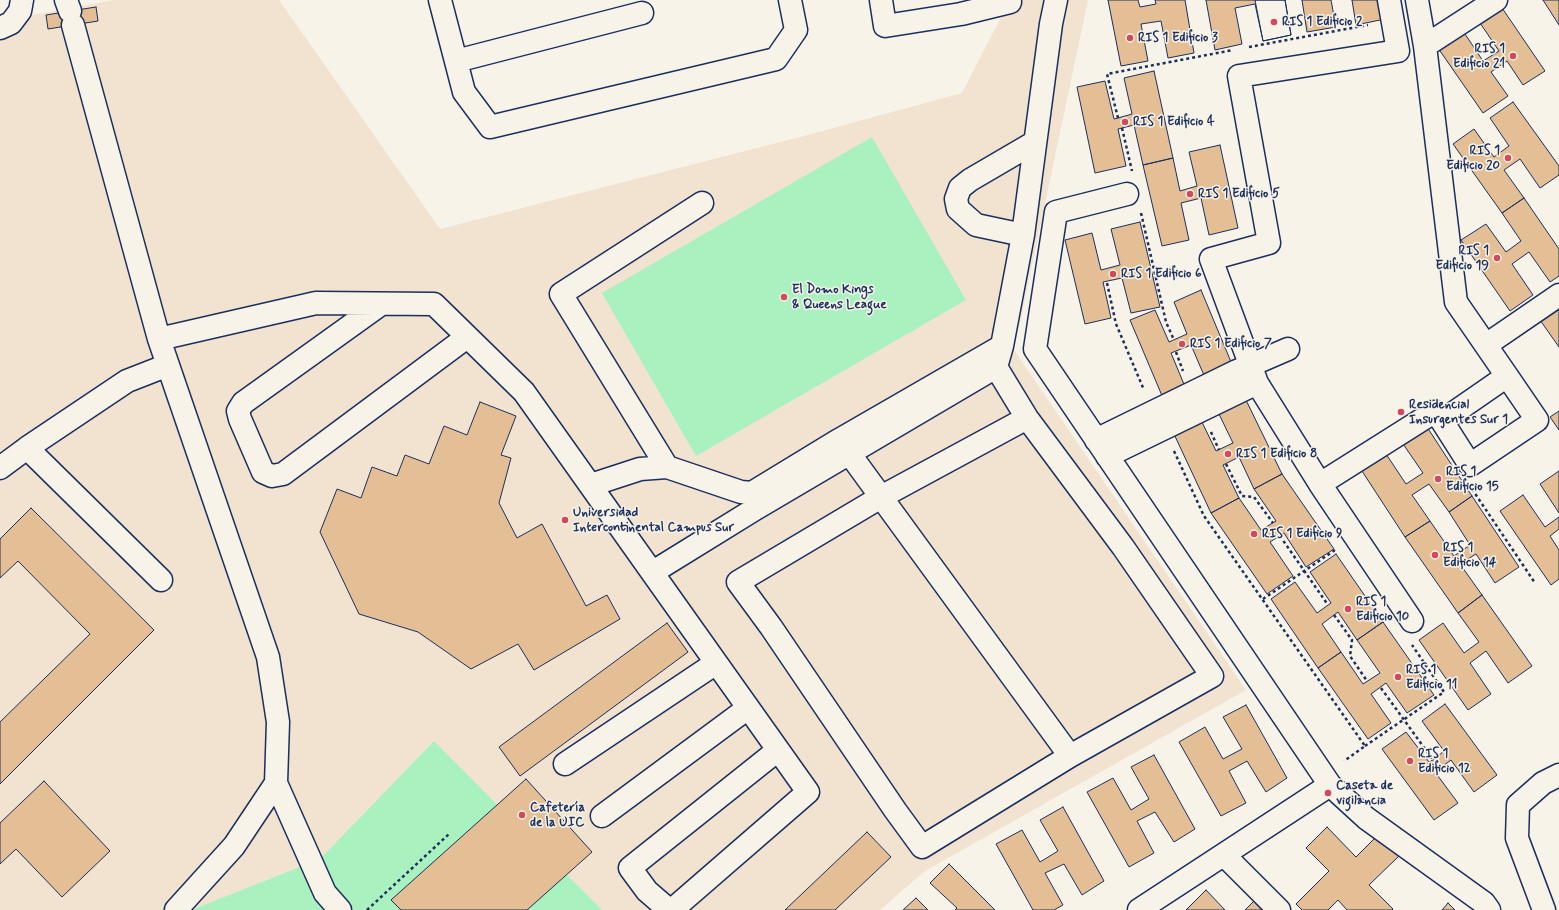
<!DOCTYPE html>
<meta charset="utf-8">
<style>
body{margin:0}
canvas{display:block;background:#f7f3e8}
</style>
<canvas width="1559" height="910"></canvas>
<script>
const ctx = document.querySelector('canvas').getContext('2d');
ctx.lineJoin = 'round';
function fillPath(path, color) { ctx.fillStyle = color; ctx.fill(path, 'evenodd'); }
const toPath = rows => new Path2D(rows.map(r => 'M' + r).join(''));
function trace(path, color, width, dash) { ctx.strokeStyle = color; ctx.lineWidth = width; ctx.lineCap = dash ? 'butt' : 'round'; ctx.setLineDash(dash || []); ctx.stroke(path); }
function write(font, color, halo, rows, align = 'center') {
  ctx.font = font + ' Mynerve,sans-serif'; ctx.lineWidth = 3; ctx.setLineDash([]); ctx.textBaseline = 'middle'; ctx.strokeStyle = halo; ctx.fillStyle = color; for (const [text, x, y, turn = 0] of rows) {
    ctx.save(); ctx.translate(x, y); ctx.rotate((+turn || 0) * Math.PI / 180); ctx.textAlign = isNaN(turn) ? turn : align; if (halo) ctx.strokeText(text, 0, 0); ctx.fillText(text, 0, 0); ctx.restore();
  }
}
fillPath(toPath([
 [114,0,279,0,440,229,804,136,962,93,1010,0,1088,0,1014,350,1246,690,925,871,880,910,602,910,434,741,320,859,191,910,0,910,0,21]
]), '#f1e3cf');
fillPath(toPath([
 [872,137,966,300,696,456,602,293],
 [434,741,602,910,191,910,320,859]
]), '#a9f1be');
const building = toPath([
 [1108,0,1138,0,1140,7,1156,4,1155,0,1185,0,1194,53,1168,58,1161,21,1141,24,1148,61,1121,66,1108,0],
 [1206,0,1285,0,1291,35,1263,41,1255,4,1235,8,1242,44,1215,50,1206,0],
 [1255,0,1285,0,1291,35,1263,41,1255,0],
 [1302,0,1331,0,1336,27,1307,32,1302,0],
 [1352,0,1382,0,1385,19,1356,25,1352,0],
 [1543,0,1559,0,1559,25,1543,0],
 [1500,5,1545,71,1523,85,1507,61,1491,72,1508,96,1483,113,1438,48,1463,31,1483,61,1499,51,1478,20,1500,5],
 [96,7,98,21,48,29,46,15,96,7],
 [1154,71,1173,158,1143,165,1134,125,1118,129,1126,166,1095,173,1077,87,1105,81,1114,119,1118,118,1132,114,1124,78,1154,71],
 [1513,102,1559,166,1559,175,1540,188,1520,159,1504,170,1524,198,1502,213,1453,144,1474,129,1494,157,1509,146,1490,118,1513,102],
 [1220,145,1238,228,1209,235,1201,198,1181,203,1189,240,1162,246,1143,165,1173,158,1180,191,1197,186,1189,152,1220,145],
 [1524,198,1559,249,1559,276,1550,282,1529,252,1512,264,1533,295,1510,311,1461,240,1486,224,1506,252,1521,241,1502,213,1524,198],
 [1140,222,1160,307,1131,313,1122,278,1103,282,1111,318,1085,324,1065,240,1092,233,1101,270,1120,265,1111,229,1140,222],
 [1201,290,1234,369,1206,380,1191,345,1171,353,1186,389,1163,398,1130,320,1155,310,1169,342,1187,334,1174,302,1201,290],
 [1559,307,1559,347,1540,320,1559,307],
 [1244,396,1282,474,1254,489,1239,457,1223,465,1239,498,1211,513,1173,432,1200,418,1216,451,1233,443,1217,410,1244,396],
 [480,402,516,416,501,455,511,458,499,503,517,538,542,524,586,606,607,595,620,619,534,670,518,644,471,669,418,632,359,614,320,532,337,489,361,498,372,467,397,476,405,455,429,464,444,426,467,435,480,402],
 [1559,411,1559,430,1550,417,1559,411],
 [1425,424,1472,496,1449,512,1429,484,1412,495,1430,521,1405,537,1360,468,1384,451,1406,484,1423,473,1401,441,1425,424],
 [1559,471,1559,513,1540,484,1559,471],
 [1282,474,1334,549,1306,567,1284,533,1270,542,1293,576,1267,594,1211,513,1239,498,1261,530,1276,521,1254,489,1282,474],
 [1523,495,1545,527,1559,517,1559,529,1550,536,1559,550,1559,579,1551,585,1500,511,1523,495],
 [1472,496,1519,567,1495,583,1476,554,1460,564,1482,595,1458,613,1405,537,1430,521,1454,556,1470,545,1449,512,1472,496],
 [31,508,154,630,0,784,0,722,90,634,18,561,0,578,0,539,31,508],
 [1336,554,1383,622,1357,640,1338,612,1322,624,1341,652,1318,668,1271,599,1295,582,1317,613,1331,603,1310,572,1336,554],
 [1482,595,1532,666,1508,683,1486,651,1470,663,1491,694,1468,710,1419,640,1443,623,1464,653,1479,642,1458,613,1482,595],
 [1383,622,1434,695,1407,713,1386,683,1371,694,1391,723,1368,739,1318,668,1341,652,1363,684,1380,673,1357,640,1383,622],
 [667,623,688,652,520,776,499,747,667,623],
 [1445,704,1497,775,1474,792,1451,760,1435,772,1458,803,1434,820,1382,749,1406,732,1429,762,1433,760,1444,751,1422,721,1445,704],
 [1246,705,1287,778,1266,792,1247,761,1229,771,1246,803,1221,816,1179,742,1205,727,1223,759,1242,749,1223,717,1246,705],
 [1154,755,1195,829,1174,842,1155,812,1137,821,1154,853,1129,867,1087,792,1113,778,1131,810,1149,799,1131,767,1154,755],
 [526,779,592,852,527,910,401,910,391,900,526,779],
 [44,781,110,851,62,897,16,849,0,864,0,823,44,781],
 [1063,807,1104,881,1082,895,1064,864,1045,873,1063,905,1054,910,1033,910,996,844,1022,830,1040,862,1058,851,1040,820,1063,807],
 [1327,827,1356,857,1378,835,1399,856,1369,885,1393,909,1392,910,1347,910,1338,900,1328,910,1302,910,1296,904,1329,871,1306,848,1327,827],
 [867,832,891,857,835,910,785,910,867,832],
 [949,864,995,910,955,910,957,908,930,883,949,864],
 [1206,890,1225,910,1186,910,1206,890],
 [916,898,928,910,903,910,916,898],
 [1257,898,1269,910,1245,910,1257,898],
 [1448,903,1455,910,1442,910,1448,903]
]);
fillPath(building, '#e4bf95');
trace(building, '#1b2f5e', 1);
const minor = toPath([
 [66,0,70,11],
 [440,0,464,92,490,127,776,59,796,30,790,0],
 [881,0,885,26,961,14,1010,2,1009,0],
 [73,25,159,339,316,303,434,304,524,392,808,792,672,910],
 [0,28,11,23,20,11,22,0],
 [1425,46,1496,0],
 [456,61,642,13],
 [1127,194,1056,212,1035,349,1330,785,1366,818,1484,903,1489,910],
 [1023,235,976,225,958,209,956,199,960,188,970,180,1035,142],
 [381,304,243,403,238,411,240,419,263,472,272,476,283,474,467,337],
 [159,339,268,657,278,722,276,783,234,846,176,910],
 [1486,345,1559,295],
 [1002,346,1023,235,1051,24,1056,0],
 [996,367,1027,418,1123,547,1212,676,1070,756,922,847,895,810,771,627,738,582,881,497,1027,418],
 [1257,383,1211,259,1269,243,1239,76,1398,51,1389,0],
 [1442,421,1470,465,1537,420,1507,376],
 [1096,440,1237,371,1288,349],
 [841,442,1070,756],
 [27,448,161,580],
 [1107,456,1257,383,1320,484,1434,412,1442,421,1507,376,1456,302,1425,46,1417,0],
 [667,467,561,294,702,203],
 [0,468,27,448,127,381,168,365],
 [1320,484,1412,621],
 [591,485,640,469,667,467,741,492,752,493,839,440,1002,346,996,367,755,509,653,572],
 [565,764,716,663],
 [276,783,325,893,340,910],
 [602,816,748,708],
 [1224,855,1279,910],
 [669,910,647,891,630,868,778,750],
 [1139,910,1330,785],
 [1544,910,1517,838,1518,805,1543,783,1559,775]
]);
trace(minor, '#1b2f5e', 25);
trace(toPath([
 [1249,47,1368,25],
 [1118,118,1107,74,1233,50],
 [1122,128,1132,171],
 [1141,213,1166,322,1174,340],
 [1107,283,1116,324,1144,390],
 [1176,352,1183,371],
 [1211,432,1219,450],
 [1174,451,1204,516,1365,746,1344,761],
 [1226,464,1242,496,1254,497,1273,523],
 [1472,489,1535,583],
 [1280,536,1328,605],
 [1263,599,1335,550],
 [1334,615,1352,640,1350,656,1367,681],
 [1381,688,1433,760],
 [1365,746,1444,692,1412,645],
 [367,910,449,834]
]), '#1b2f5e', 2.5, [3, 3]);
trace(minor, '#f7f3e8', 22);
for (const [x, y, r, color] of [
 [1274,22,4,"#d1495b"],
 [1130,38,4,"#d1495b"],
 [1513,56,4,"#d1495b"],
 [1125,122,4,"#d1495b"],
 [1508,158,4,"#d1495b"],
 [1190,194,4,"#d1495b"],
 [1497,258,4,"#d1495b"],
 [1113,274,4,"#d1495b"],
 [784,297,4,"#d1495b"],
 [1182,344,4,"#d1495b"],
 [1401,412,4,"#d1495b"],
 [1228,454,4,"#d1495b"],
 [1438,479,4,"#d1495b"],
 [565,520,4,"#d1495b"],
 [1254,534,4,"#d1495b"],
 [1435,555,4,"#d1495b"],
 [1348,609,4,"#d1495b"],
 [1398,677,4,"#d1495b"],
 [1410,761,4,"#d1495b"],
 [1328,793,4,"#d1495b"],
 [522,815,4,"#d1495b"]
]) { const dot = new Path2D(); dot.arc(x, y, r, 0, 2 * Math.PI); ctx.fillStyle = color; ctx.fill(dot); trace(dot, '#f7f3e8', 1.5); }
write('bold 13px', '#1b2f5e', '#f7f3e8', [
 ["RIS 1 Edificio 2",1282,22],
 ["RIS 1 Edificio 3",1138,38],
 ["RIS 1",1505,49,"right"],
 ["Edificio 21",1505,64,"right"],
 ["RIS 1 Edificio 4",1133,122],
 ["RIS 1",1500,151,"right"],
 ["Edificio 20",1500,166,"right"],
 ["RIS 1 Edificio 5",1198,194],
 ["RIS 1",1489,251,"right"],
 ["Edificio 19",1489,266,"right"],
 ["RIS 1 Edificio 6",1121,274],
 ["El Domo Kings",792,290],
 ["& Queens League",792,305],
 ["RIS 1 Edificio 7",1190,344],
 ["Residencial",1409,405],
 ["Insurgentes Sur 1",1409,420],
 ["RIS 1 Edificio 8",1236,454],
 ["RIS 1",1446,472],
 ["Edificio 15",1446,487],
 ["Universidad",573,513],
 ["Intercontinental Campus Sur",573,528],
 ["RIS 1 Edificio 9",1262,534],
 ["RIS 1",1443,548],
 ["Edificio 14",1443,563],
 ["RIS 1",1356,602],
 ["Edificio 10",1356,617],
 ["RIS 1",1406,670],
 ["Edificio 11",1406,685],
 ["RIS 1",1418,754],
 ["Edificio 12",1418,769],
 ["Caseta de",1336,786],
 ["vigilancia",1336,801],
 ["Cafetería",530,808],
 ["de la UIC",530,823]
], 'left');
</script>
